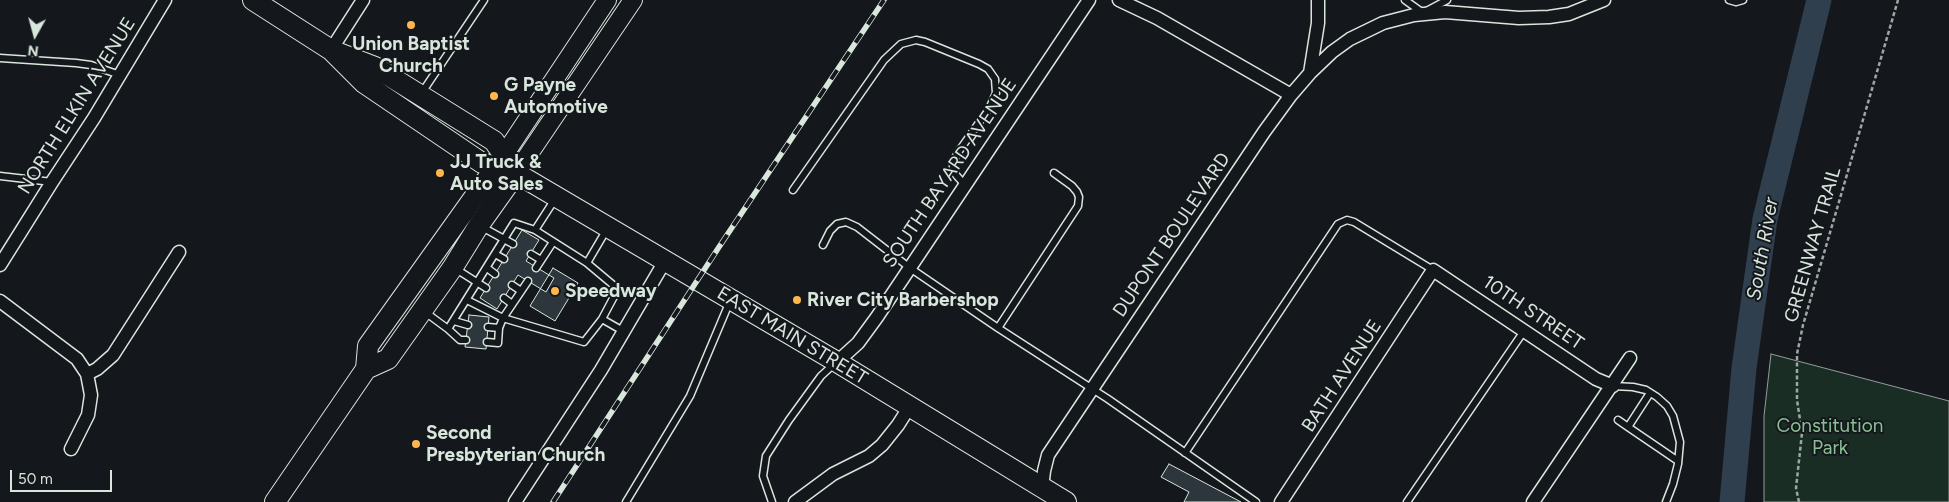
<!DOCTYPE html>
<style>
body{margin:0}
#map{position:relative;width:1949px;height:502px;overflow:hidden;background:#14181c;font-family:Figtree,sans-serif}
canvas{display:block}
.north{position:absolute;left:10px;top:10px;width:50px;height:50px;-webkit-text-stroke:4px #14181c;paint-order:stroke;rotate:187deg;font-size:14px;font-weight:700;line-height:20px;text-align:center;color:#d8e6dc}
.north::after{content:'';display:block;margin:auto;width:18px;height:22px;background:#d8e6dc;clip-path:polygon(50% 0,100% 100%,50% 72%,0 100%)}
.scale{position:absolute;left:10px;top:470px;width:102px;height:22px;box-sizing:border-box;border:2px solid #d8e6dc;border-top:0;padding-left:6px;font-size:15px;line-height:18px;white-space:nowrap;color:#d8e6dc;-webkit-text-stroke:4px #14181c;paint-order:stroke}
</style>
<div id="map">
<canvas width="1949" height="502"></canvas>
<div class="north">N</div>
<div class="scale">50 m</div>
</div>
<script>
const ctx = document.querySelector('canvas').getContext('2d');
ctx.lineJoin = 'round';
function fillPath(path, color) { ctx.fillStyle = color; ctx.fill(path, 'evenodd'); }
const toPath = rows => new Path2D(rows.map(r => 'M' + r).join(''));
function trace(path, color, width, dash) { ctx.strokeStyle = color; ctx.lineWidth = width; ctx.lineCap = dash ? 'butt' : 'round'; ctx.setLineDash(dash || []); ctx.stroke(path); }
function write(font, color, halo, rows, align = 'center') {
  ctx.font = font + ' Figtree,sans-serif'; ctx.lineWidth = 4; ctx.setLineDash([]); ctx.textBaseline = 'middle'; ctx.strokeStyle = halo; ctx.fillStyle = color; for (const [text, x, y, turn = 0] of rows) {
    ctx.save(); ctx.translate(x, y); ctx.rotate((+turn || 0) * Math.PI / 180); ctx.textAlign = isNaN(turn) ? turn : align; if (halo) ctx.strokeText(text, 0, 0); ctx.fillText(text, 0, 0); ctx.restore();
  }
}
const green = toPath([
 [1771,354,1949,401,1949,502,1764,502,1764,416,1771,354]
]);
fillPath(green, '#1a2d24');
trace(green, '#939e99', 1);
trace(toPath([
 [1732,502,1744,368,1765,219,1819,0]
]), '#2f3f4d', 25);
const building = toPath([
 [522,230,539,240,526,261,554,278,546,292,518,275,497,309,480,298,522,230],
 [553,268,578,283,555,321,530,306,553,268],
 [469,315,489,317,486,349,465,347,469,315],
 [1169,464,1241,502,1184,502,1189,492,1161,477,1169,464]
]);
fillPath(building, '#2c363c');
trace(building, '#d8e6dc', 1);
const lane = toPath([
 [1405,0,1423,13,1447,0],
 [1729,0,1736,2,1743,0],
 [0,58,76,63,91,65,120,75],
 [421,94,484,0],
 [0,176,52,182],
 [793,190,884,60,901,44,916,40,925,42,979,64,988,69,995,79,996,93,990,107,959,151,953,162,953,169,956,175,965,185],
 [482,227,513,244],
 [535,230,587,263,607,229],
 [823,245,830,231,837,224,846,222,857,227,910,268,998,328,1108,399,1256,502],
 [495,254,504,259],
 [531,254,541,260],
 [587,263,618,289,602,319,623,331],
 [487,268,495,274],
 [536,268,553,242],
 [456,269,486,288],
 [528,281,503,318,584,342,602,319],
 [512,285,521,291],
 [504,298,512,304],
 [467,300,503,318,499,328,498,343,487,342],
 [425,312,448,329,514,223,535,230,555,199],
 [454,321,468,325],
 [488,327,499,328],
 [998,328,1078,206,1079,197,1077,192,1072,186,1054,173],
 [448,329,460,340,466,340],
 [1613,386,1633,387,1646,390,1657,397,1667,406,1673,416,1680,442,1678,464,1673,484,1666,502],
 [1650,393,1628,427,1678,461],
 [1618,420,1628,427],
 [1185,453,1338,224,1347,220,1354,222,1433,270],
 [626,502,690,396,730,301],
 [772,502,763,476,766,456,789,420,821,376,834,364],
 [1407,502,1524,331]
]);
const street = toPath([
 [1119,0,1157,18,1291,95],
 [331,50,363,0],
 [1310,73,1332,52,1350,39,1383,23,1414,15,1445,12,1519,18,1549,17,1569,14,1604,0],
 [0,265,52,182,94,118,165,0],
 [0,301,77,359,87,374],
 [837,362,858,343,877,317,1089,0],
 [71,449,88,415,91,395,87,374,97,369,113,355,179,252],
 [1042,488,1044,471,1048,455,1264,132,1291,95,1310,73,1318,23,1318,0],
 [515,502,601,370,665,261],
 [795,502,833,474,869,456,882,445,898,425,910,406],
 [1281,502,1433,270,1596,379,1613,386],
 [1533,502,1630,358]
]);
const secondary = toPath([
 [504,155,607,0],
 [516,173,633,0]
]);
const primary = toPath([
 [253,0,331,50,375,67,494,141,516,173],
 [331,50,364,83,482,163,516,173,837,362,1066,502],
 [366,369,368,346,503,157],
 [275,502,366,369,388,359,453,267,479,225,516,173]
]);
trace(lane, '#d8e6dc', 9);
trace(street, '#d8e6dc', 15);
trace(secondary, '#d8e6dc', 20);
trace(primary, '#d8e6dc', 22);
trace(toPath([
 [1799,502,1796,488,1802,433,1797,400,1797,354,1803,325,1898,0]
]), '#9da8a2', 2.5, [4, 2.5]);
trace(lane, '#14181c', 6);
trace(street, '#14181c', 12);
trace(secondary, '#14181c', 18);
trace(primary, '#14181c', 20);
const rail = toPath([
 [553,502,719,247,884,0]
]);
trace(rail, '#d8e6dc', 5.5);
trace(rail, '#14181c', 4, [11]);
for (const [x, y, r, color] of [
 [411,25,5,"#ffb74d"],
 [494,96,5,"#ffb74d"],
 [440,173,5,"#ffb74d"],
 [555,291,5,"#ffb74d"],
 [797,300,5,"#ffb74d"],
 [416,444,5,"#ffb74d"]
]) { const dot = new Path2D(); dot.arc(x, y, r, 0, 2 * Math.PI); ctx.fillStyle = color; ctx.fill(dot); trace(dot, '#14181c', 2); }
write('bold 19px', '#d8e6dc', '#14181c', [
 ["Union Baptist",411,44,"center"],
 ["Church",411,66,"center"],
 ["G Payne",504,85],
 ["Automotive",504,107],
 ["JJ Truck &",450,162],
 ["Auto Sales",450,184],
 ["Speedway",565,291],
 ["River City Barbershop",807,300],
 ["Second",426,433],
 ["Presbyterian Church",426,455]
], 'left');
write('19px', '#d8e6dc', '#14181c', [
 ["NORTH ELKIN AVENUE",77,106,-58],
 ["SOUTH BAYARD AVENUE",950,173,-56],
 ["DUPONT BOULEVARD",1172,235,-56],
 ["GREENWAY TRAIL",1813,245,-74],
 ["10TH STREET",1533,313,34],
 ["EAST MAIN STREET",792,336,31],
 ["BATH AVENUE",1342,376,-57]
]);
write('19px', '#8ac095', '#14181c', [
 ["Constitution",1830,426],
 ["Park",1830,448]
]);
write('italic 20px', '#d8e6dc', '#14181c', [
 ["South River",1763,249,-80]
]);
</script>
